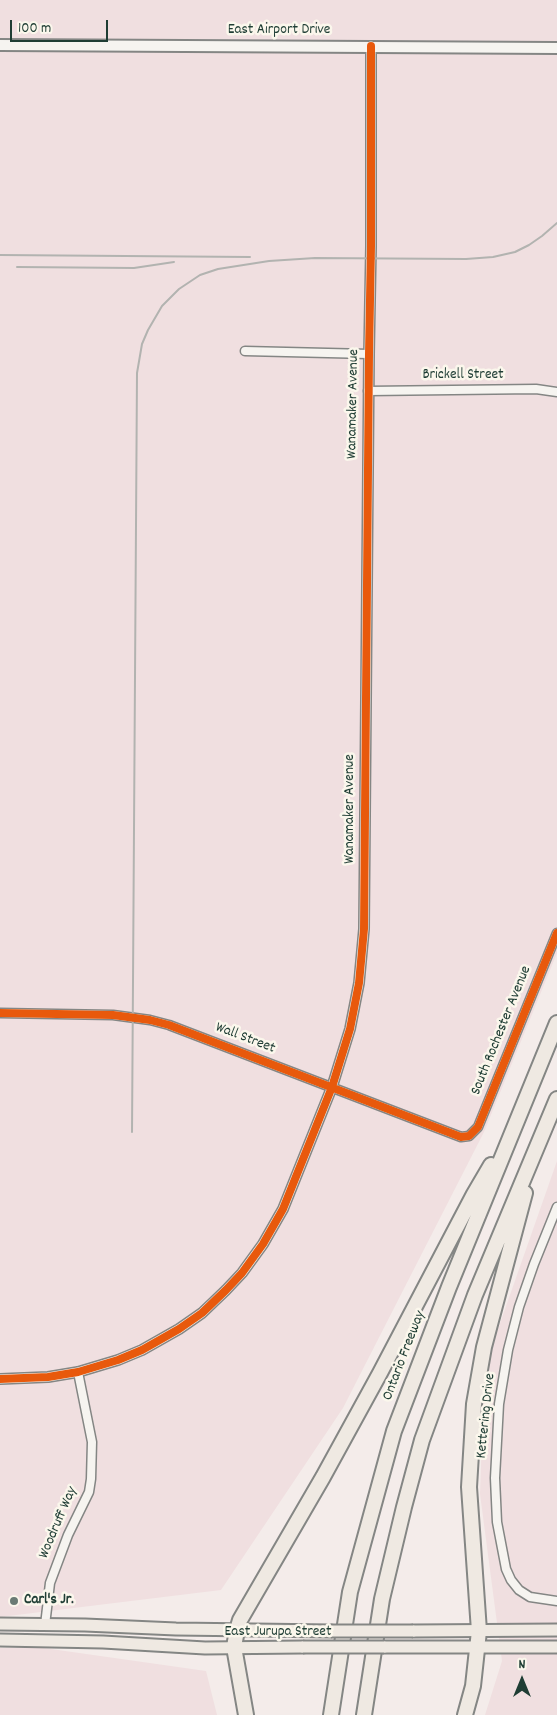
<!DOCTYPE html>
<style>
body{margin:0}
#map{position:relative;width:557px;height:1715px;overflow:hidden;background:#f4ecea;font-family:Dekko,sans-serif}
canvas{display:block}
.north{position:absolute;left:497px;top:1655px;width:50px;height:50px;-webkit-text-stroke:4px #fbf7ec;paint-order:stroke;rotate:0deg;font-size:14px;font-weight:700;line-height:20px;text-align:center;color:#1f3d34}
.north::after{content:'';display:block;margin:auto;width:18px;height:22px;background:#1f3d34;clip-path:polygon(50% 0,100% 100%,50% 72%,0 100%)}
.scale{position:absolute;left:10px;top:20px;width:98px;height:22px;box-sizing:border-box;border:2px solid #1f3d34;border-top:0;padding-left:6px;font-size:15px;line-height:18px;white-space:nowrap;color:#1f3d34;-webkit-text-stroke:4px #fbf7ec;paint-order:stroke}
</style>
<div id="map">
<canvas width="557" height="1715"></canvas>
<div class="north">N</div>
<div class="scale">100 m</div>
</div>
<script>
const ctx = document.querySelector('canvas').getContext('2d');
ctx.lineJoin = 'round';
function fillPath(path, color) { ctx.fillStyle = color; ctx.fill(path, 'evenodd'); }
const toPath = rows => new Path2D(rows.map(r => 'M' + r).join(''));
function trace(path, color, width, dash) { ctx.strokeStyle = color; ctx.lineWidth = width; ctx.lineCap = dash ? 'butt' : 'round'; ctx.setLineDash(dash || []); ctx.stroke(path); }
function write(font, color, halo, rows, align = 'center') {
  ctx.font = font + ' Dekko,sans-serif'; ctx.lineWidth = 5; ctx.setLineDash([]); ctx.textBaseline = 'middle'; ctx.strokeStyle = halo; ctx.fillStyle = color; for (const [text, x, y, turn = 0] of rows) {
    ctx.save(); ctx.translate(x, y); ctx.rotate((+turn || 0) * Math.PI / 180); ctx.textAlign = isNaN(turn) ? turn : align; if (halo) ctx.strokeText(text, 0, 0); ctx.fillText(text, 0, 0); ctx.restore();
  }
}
fillPath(toPath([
 [0,0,557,0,557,953,484,1132,343,1408,221,1590,0,1617],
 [557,1161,557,1715,485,1715,502,1661,480,1494,484,1381,491,1349],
 [0,1648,44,1648,206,1671,217,1715,0,1715]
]), '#f0dfe0');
const minor = toPath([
 [245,351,369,354],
 [368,391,536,389,557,392],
 [0,1013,113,1015,150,1020,169,1025,461,1137,469,1136,478,1127,557,933],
 [557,1207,534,1264,519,1307,508,1350,499,1404,495,1478,497,1522,506,1569,511,1580,519,1590,530,1597,557,1601],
 [45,1625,50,1583,68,1535,89,1492,91,1479,92,1442,78,1372]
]);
const tertiary = toPath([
 [0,1379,48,1377,78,1372,118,1360,142,1350,179,1329,202,1313,226,1290,242,1273,263,1244,283,1209,332,1087,350,1029,359,983,364,929,369,354,371,246,371,46]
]);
const secondary = toPath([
 [0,45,557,48]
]);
const primary = toPath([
 [0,1624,85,1625,176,1629,331,1631],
 [413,1631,557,1630],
 [0,1640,103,1642,205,1648,303,1647],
 [384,1647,557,1647]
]);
const motorway = toPath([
 [246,1715,234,1647,237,1630,240,1620,323,1477,380,1373,474,1194,491,1165],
 [331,1715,350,1592,394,1431,449,1287,557,1023],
 [364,1715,382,1599,404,1507,422,1440,475,1295,557,1099],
 [465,1715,473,1686,479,1631,469,1487,474,1404,484,1347,525,1193]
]);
trace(minor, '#848684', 11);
trace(tertiary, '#848684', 12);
trace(secondary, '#848684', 14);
trace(primary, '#848684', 15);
trace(motorway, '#848684', 18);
trace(minor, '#f6f4f0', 8);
trace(tertiary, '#f6f4f0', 9);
trace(secondary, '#f6f4f0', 10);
trace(primary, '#efe9e2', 11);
trace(motorway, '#efe9e2', 14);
trace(toPath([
 [0,255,250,257],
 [17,267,134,268,174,262],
 [132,1132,137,373,142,344,148,330,162,306,179,289,200,275,218,269,269,261,315,258,466,259,493,257,515,252,529,245,542,236,557,223]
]), '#b2b3b0', 2);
const primaryBridge = toPath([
 [331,1631,413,1631],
 [303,1647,384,1647]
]);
trace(primaryBridge, '#848684', 15, []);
trace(primaryBridge, '#efe9e2', 11);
trace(toPath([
 [0,1013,113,1015,150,1020,169,1025,461,1137,469,1136,478,1127,557,933],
 [0,1379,48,1377,78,1372,118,1360,142,1350,179,1329,202,1313,226,1290,242,1273,263,1244,283,1209,332,1087,350,1029,359,983,364,929,369,354,371,246,371,46]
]), '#e8590c', 8);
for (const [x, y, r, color] of [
 [14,1601,5,"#6a7a74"]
]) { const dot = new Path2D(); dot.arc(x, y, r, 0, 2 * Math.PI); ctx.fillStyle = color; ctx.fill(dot); trace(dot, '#fbf7ec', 2); }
write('15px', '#1f3d34', '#fbf7ec', [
 ["East Airport Drive",279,31],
 ["Brickell Street",463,376],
 ["Wanamaker Avenue",354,404,-89],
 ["Wanamaker Avenue",351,809,-90],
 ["South Rochester Avenue",502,1031,-68],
 ["Wall Street",245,1039,21],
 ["Ontario Freeway",405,1356,-69],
 ["Kettering Drive",487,1416,-84],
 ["Woodruff Way",59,1523,-67],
 ["East Jurupa Street",278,1633]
]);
write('bold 15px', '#1f3d34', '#fbf7ec', [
 ["Carl's Jr.",24,1601]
], 'left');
</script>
